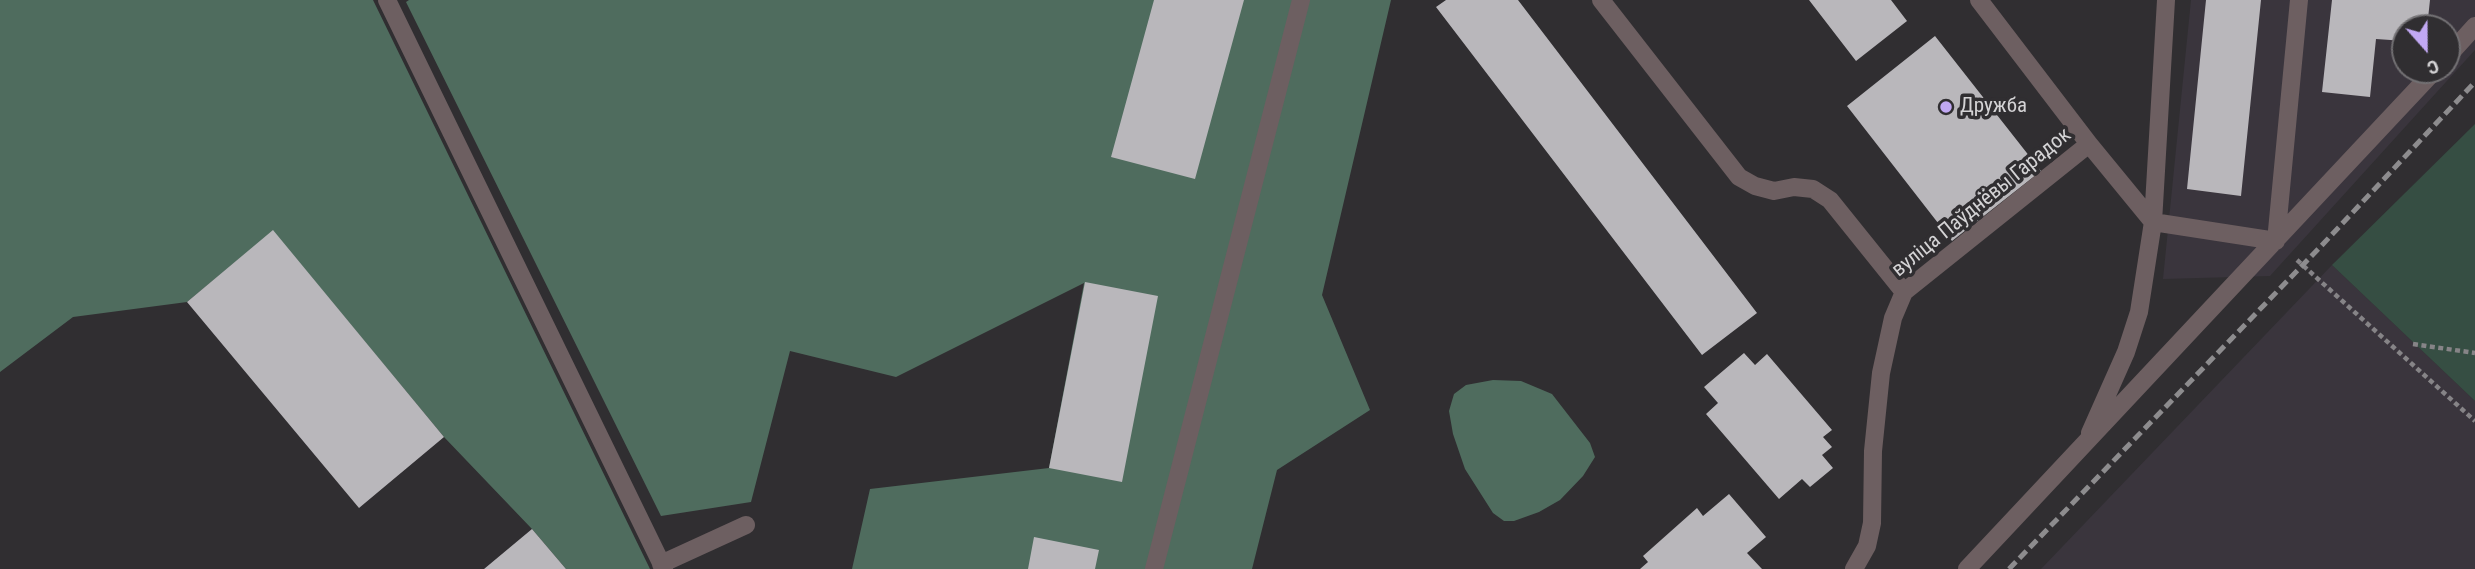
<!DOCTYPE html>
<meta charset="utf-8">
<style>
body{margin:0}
#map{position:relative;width:2475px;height:569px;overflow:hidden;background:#302e31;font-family:"Roboto Condensed",sans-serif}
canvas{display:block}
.north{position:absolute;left:2391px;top:14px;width:70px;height:70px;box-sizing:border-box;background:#302e31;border:2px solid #727073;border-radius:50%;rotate:159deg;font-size:19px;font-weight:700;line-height:28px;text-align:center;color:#d4d3d5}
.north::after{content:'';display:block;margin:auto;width:24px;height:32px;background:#c1a8f3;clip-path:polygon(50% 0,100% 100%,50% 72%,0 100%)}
</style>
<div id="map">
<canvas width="2475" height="569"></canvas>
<div class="north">С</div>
</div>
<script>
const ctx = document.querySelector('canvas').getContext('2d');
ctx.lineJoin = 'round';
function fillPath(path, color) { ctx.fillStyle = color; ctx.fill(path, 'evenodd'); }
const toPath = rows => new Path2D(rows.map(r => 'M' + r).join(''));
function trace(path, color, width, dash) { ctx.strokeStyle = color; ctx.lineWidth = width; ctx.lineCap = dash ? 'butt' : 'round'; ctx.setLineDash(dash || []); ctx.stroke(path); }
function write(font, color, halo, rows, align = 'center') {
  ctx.font = font + ' "Roboto Condensed",sans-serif'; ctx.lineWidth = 7; ctx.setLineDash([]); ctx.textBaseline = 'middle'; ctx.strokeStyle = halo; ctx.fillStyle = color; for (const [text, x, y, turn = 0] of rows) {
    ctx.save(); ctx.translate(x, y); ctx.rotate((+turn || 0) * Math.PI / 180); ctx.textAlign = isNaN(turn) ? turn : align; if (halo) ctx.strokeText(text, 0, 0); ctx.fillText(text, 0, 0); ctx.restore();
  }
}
fillPath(toPath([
 [2191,0,2475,0,2475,50,2270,276,2163,279],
 [2405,28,2447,28,2447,70,2405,70],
 [2332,265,2475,401,2475,569,2041,569]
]), '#3a353d');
fillPath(toPath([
 [2475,124,2475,401,2332,265]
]), '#364e43');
fillPath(toPath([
 [0,0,373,0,650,569,566,569,532,529,444,437,273,231,187,302,73,317,0,372],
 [409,0,1391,0,1322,295,1370,410,1277,470,1252,569,852,569,870,489,1049,468,1084,283,896,377,790,351,751,502,661,516,406,2],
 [1493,380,1521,381,1552,394,1590,443,1595,457,1583,476,1560,500,1539,512,1514,521,1504,521,1493,513,1465,469,1453,434,1449,411,1454,394,1466,385]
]), '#4f6c5e');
fillPath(toPath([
 [1154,0,1244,0,1195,179,1111,157],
 [1446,0,1518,0,1757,313,1702,355,1436,7],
 [1809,0,1891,0,1907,21,1856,61],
 [2206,0,2261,0,2241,196,2187,189],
 [2332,0,2430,0,2427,28,2405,28,2405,41,2376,39,2370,97,2322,92],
 [1935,36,2041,171,1952,241,1847,106],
 [273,230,444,437,359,508,187,302],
 [1085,282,1158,296,1122,482,1049,468],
 [1744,353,1755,365,1767,354,1832,430,1823,437,1832,447,1822,455,1833,468,1810,487,1802,479,1779,499,1706,414,1718,403,1704,387],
 [1729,494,1766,537,1747,553,1762,569,1640,569,1648,562,1643,556,1697,508,1703,516],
 [532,529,566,569,484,569],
 [1034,537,1099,550,1095,569,1028,569]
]), '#b9b7bb');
trace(toPath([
 [2297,260,2475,421],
 [2413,344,2475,353]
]), '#868487', 4.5, [5, 3.5]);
trace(toPath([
 [387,0,664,569],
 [1601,0,1739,177,1755,186,1774,191,1794,187,1813,189,1830,200,1904,292],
 [1979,0,2089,144],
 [2447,57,2475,26],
 [2153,222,2276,241],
 [2276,241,2299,0],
 [2090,433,2126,352,2139,312,2153,222,2166,0],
 [661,564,746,525],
 [1154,569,1301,0],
 [1854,569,1867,546,1872,523,1873,451,1881,373,1893,318,1904,292,2089,144,2153,222],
 [1967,569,2435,70]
]), '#6d5f61', 18);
trace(toPath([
 [2009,569,2324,243,2475,82]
]), '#8d8c8e', 5, [10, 5]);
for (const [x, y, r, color] of [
 [1946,107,7,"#c1a8f3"]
]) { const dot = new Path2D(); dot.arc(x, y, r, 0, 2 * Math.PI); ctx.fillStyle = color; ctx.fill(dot); trace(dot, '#302e31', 2.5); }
write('21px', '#d4d3d5', '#302e31', [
 ["Дружба",1960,107]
], 'left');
write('21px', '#d4d3d5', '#302e31', [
 ["вуліца Паўднёвы Гарадок",1982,203,-39]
]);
</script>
